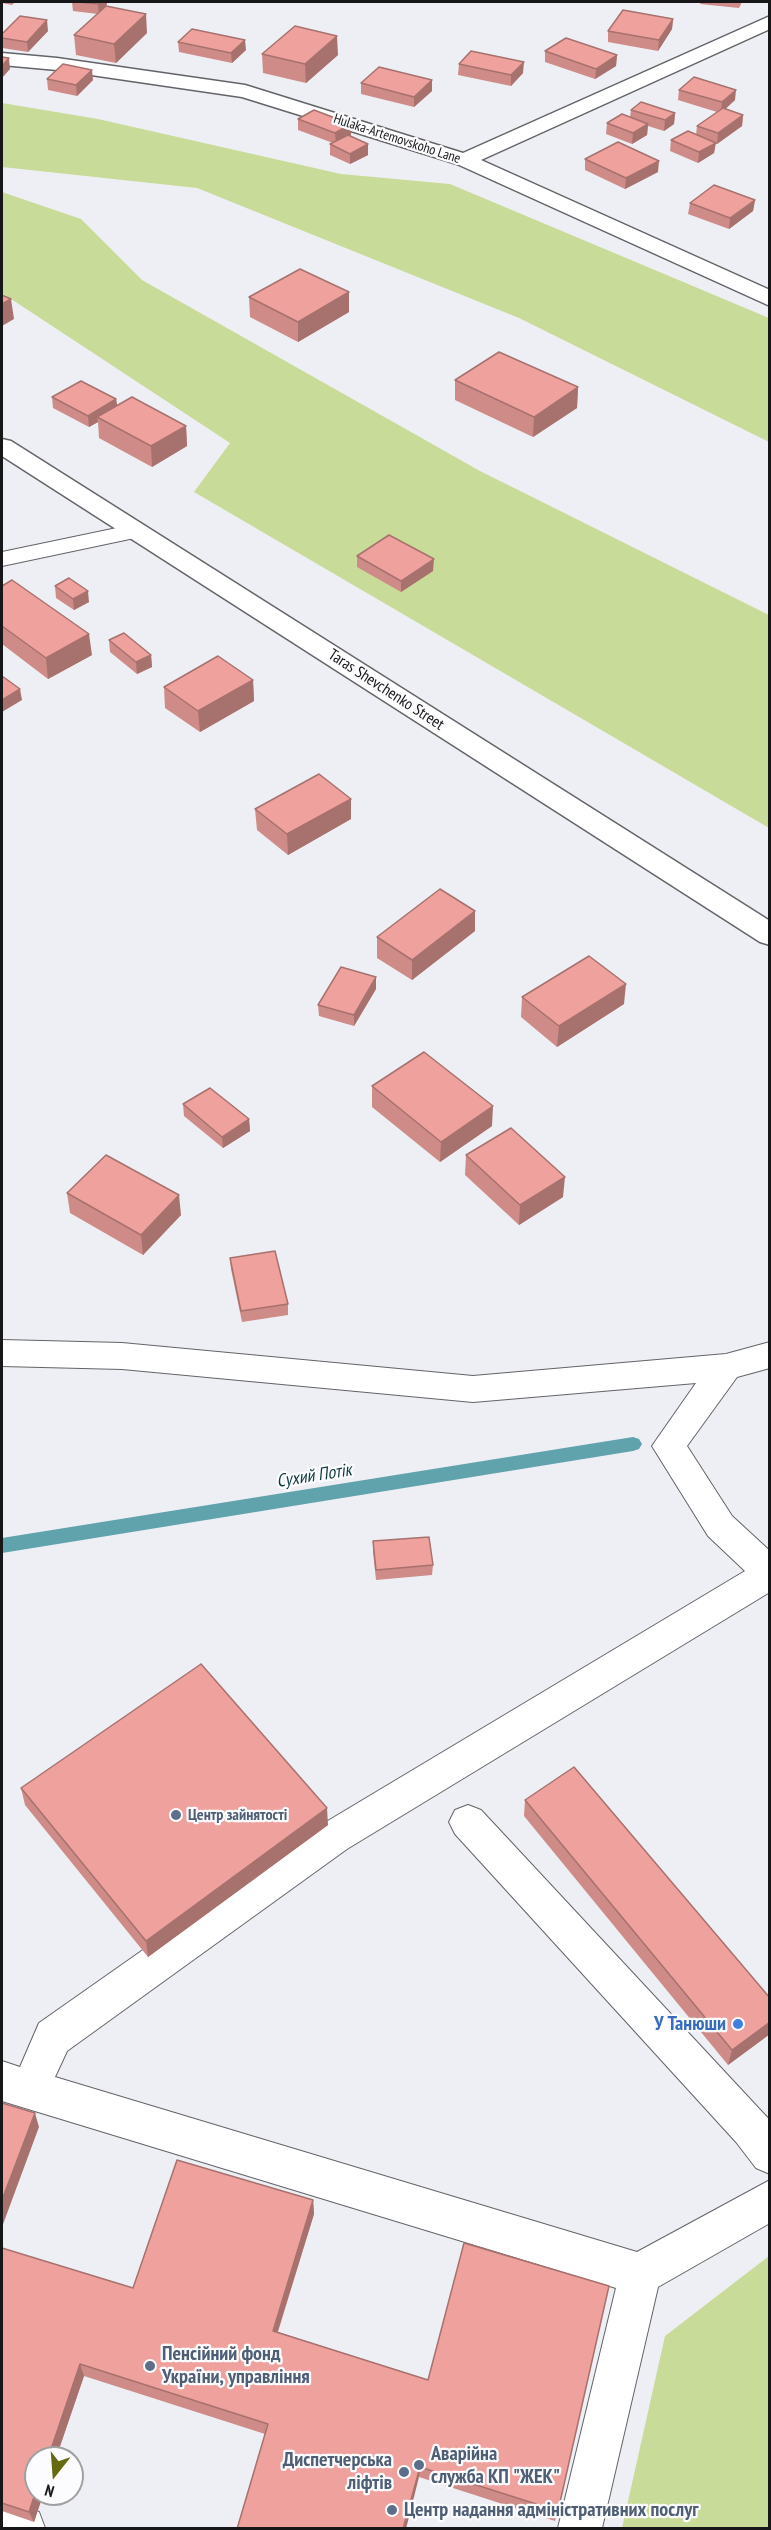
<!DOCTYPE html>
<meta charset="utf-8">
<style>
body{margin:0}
#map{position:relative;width:771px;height:2530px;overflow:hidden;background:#eeeff4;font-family:"PT Sans Narrow",sans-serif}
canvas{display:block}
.frame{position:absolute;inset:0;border:3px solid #171719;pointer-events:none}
.north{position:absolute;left:24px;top:2446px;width:60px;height:60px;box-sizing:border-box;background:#fcfcfe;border:2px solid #a0a0a2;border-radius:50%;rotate:197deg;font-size:16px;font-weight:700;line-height:24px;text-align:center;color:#171719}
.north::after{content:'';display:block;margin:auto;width:21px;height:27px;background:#636a0f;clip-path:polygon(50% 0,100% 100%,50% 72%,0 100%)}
</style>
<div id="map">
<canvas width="771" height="2530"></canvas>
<div class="frame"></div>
<div class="north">N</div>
</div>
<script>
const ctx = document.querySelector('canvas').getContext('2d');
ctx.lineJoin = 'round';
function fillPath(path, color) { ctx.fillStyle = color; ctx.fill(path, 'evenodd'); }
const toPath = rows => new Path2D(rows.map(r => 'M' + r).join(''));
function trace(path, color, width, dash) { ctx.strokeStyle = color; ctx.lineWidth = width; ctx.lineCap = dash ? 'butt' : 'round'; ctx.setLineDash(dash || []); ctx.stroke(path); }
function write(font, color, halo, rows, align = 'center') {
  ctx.font = font + ' "PT Sans Narrow",sans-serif'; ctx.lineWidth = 4.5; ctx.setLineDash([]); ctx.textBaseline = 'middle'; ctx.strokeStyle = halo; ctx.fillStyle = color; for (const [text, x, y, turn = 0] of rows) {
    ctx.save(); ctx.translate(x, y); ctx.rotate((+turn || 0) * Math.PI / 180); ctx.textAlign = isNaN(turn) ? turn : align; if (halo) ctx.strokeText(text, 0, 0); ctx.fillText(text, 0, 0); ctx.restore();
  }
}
fillPath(toPath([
 [2,103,98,119,341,174,450,184,769,318,769,442,519,318,197,188,2,167],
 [2,192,81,219,142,280,480,471,769,615,769,828,194,492,230,443,2,293],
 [769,2256,769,2528,622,2528,665,2336]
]), '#c9db99');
fillPath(toPath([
 [633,1437,639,1439,642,1444,639,1449,633,1451,2,1553,2,1538,633,1437]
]), '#60a3ad');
const service = toPath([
 [136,524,144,526,148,531,144,536,2,566,2,552,136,524],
 [2,1340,122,1343,473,1376,726,1354,770,1342,770,1368,737,1377,687,1446,732,1516,770,1551,770,1592,347,1849,67,2051,55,2077,637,2252,770,2180,770,2223,658,2287,602,2528,558,2528,616,2288,2,2101,2,2061,20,2067,39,2023,321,1825,745,1571,708,1536,652,1446,696,1383,473,1402,122,1369,2,1366,2,1340],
 [468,1805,481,1810,764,2114,770,2120,770,2174,756,2168,736,2142,455,1834,449,1822,455,1810,468,1805],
 [2,2499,39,2512,45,2528,2,2528,2,2499]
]);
const minor = toPath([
 [770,16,770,29,481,160,770,290,770,306,457,164,242,97,57,70,2,65,2,53,57,58,245,85,463,153,770,16]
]);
const tertiary = toPath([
 [2,439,11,441,770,921,770,945,760,942,2,456,2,439]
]);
trace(service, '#636468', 2);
trace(minor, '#636468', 3);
trace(tertiary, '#636468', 3);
fillPath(service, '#fff');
fillPath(minor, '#fff');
fillPath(tertiary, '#fff');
fillPath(toPath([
 [2,2,15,2,12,5,2,3],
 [72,2,107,2,107,4,104,9,147,33,116,63,76,55,74,35,98,14,73,11],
 [701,2,742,2,739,8,700,4],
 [673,19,672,29,658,51,608,42,608,31],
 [48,31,28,52,2,48,2,34],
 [178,42,246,50,232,63,179,52],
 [545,51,617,55,616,66,595,79,545,62],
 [262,54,338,55,306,83,263,73],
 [459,64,523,73,511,86,458,75],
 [47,79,93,80,77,96,48,90],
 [432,80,432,91,414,107,361,94,361,83],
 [679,90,735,100,725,109,743,115,742,126,717,144,715,144,714,153,698,163,670,151,671,140,696,135,697,126,717,112,678,100],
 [631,110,675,113,674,124,664,131,648,126,647,135,632,144,606,134,607,123,630,117],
 [298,119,351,124,351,135,350,136,368,144,368,155,350,164,330,155,330,144,333,143,298,130],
 [585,159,658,172,625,189,585,170],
 [755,200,753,211,729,229,688,214,690,203],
 [349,292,349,312,298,342,250,317,249,297],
 [455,380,578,387,577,408,533,437,455,400],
 [52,397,116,399,117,406,186,426,187,446,152,467,99,438,98,422,89,427,53,408],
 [357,556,433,571,401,592,357,567],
 [2,586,92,655,48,679,2,644],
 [55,586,89,602,74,610,56,598],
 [109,640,151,655,152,667,137,674,110,652],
 [253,680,254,701,200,732,165,708,164,687],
 [351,799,351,819,288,855,257,830,255,809],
 [475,931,412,980,377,958,377,937],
 [376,977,376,989,354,1026,319,1016,318,1005],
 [522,997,624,1004,557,1047,521,1017],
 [372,1086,492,1126,440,1162,372,1107],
 [183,1104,249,1119,250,1131,223,1148,184,1116],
 [466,1155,563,1197,519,1225,465,1175],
 [67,1193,181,1215,143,1255,70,1213],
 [230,1258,288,1304,288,1315,242,1322,231,1269],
 [373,1541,433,1565,432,1575,376,1580,373,1552],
 [21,1788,328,1825,148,1957,25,1805],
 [525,1800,770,1998,770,2034,728,2065,524,1816],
 [313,2200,314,2214,278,2332,428,2380,609,2286,555,2521,419,2477,265,2434,84,2376,34,2522,2,2511,2,2248,133,2288]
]), '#ce8b87');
fillPath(toPath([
 [100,2,107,2,107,4,99,14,98,4],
 [146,14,147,33,116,63,114,44],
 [673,19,672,29,658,51,659,40],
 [47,20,48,31,28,52,27,42],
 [337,36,338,55,306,83,305,64],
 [245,40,246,50,232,63,231,53],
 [617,55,616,66,595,79,596,69],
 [9,58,10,69,2,78,2,66],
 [524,62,523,73,511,86,511,75],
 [92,70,93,80,77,96,76,85],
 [432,80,432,91,414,107,414,97],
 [736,90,735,100,721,113,722,102],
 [675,113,674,124,664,131,665,120],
 [743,115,742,126,717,144,718,133],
 [351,124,351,135,336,144,335,133],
 [648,124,647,135,632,144,633,133],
 [716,143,714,153,698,163,699,152],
 [368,144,368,155,350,164,350,154],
 [659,161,658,172,625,189,626,178],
 [755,200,753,211,729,229,730,218],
 [349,292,349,312,298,342,298,322],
 [11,299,14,319,2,326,2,304],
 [578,387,577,408,533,437,534,417],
 [116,399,118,410,97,417,98,422,89,427,88,416],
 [186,426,187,446,152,467,151,446],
 [434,559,433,571,401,592,401,581],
 [88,591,89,602,74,610,73,599],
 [89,634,92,655,48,679,46,658],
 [151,655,152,667,137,674,136,662],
 [253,680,254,701,200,732,198,711],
 [20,689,22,700,2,712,2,700],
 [351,799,351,819,288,855,287,834],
 [475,911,475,931,412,980,412,960],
 [376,977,376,989,354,1026,354,1015],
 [626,984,624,1004,557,1047,559,1026],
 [493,1106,492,1126,440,1162,441,1142],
 [249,1119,250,1131,223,1148,222,1137],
 [565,1177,563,1197,519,1225,520,1205],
 [179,1195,181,1215,143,1255,141,1235],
 [327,1808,328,1825,148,1957,146,1941],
 [770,2022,770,2034,728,2065,732,2050],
 [35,2113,39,2127,2,2227,2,2200],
 [313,2200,314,2214,274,2343,273,2331],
 [80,2364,84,2376,56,2458,48,2458],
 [420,2467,419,2477,406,2529,403,2529],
 [36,2491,36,2494,43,2494,34,2522,29,2512]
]), '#a7716e');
const building = toPath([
 [78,2,100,2,98,4,78,2],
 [106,6,146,14,114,44,74,35,106,6],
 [623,10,673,19,659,40,608,31,623,10],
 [20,16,47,20,27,42,2,38,2,34,20,16],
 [295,26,337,36,305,64,262,54,295,26],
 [192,29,245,40,231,53,178,42,192,29],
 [566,38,617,55,596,69,545,51,566,38],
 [471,51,524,62,511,75,459,64,471,51],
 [2,57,9,58,2,66,2,57],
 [63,64,92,70,76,85,47,79,63,64],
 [379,67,432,80,414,97,361,83,379,67],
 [694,77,736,90,722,102,679,90,694,77],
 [641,102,675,113,665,120,631,110,641,102],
 [723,108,743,115,718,133,697,126,723,108],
 [314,110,351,124,335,133,298,119,314,110],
 [622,114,648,124,633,133,607,123,622,114],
 [688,131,716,143,699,152,671,140,688,131],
 [348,135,368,144,350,154,330,144,348,135],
 [618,142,659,161,626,178,585,159,618,142],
 [714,185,755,200,730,218,690,203,714,185],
 [300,269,349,292,298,322,249,297,300,269],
 [2,295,11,299,2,304,2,295],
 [499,352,578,387,534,417,455,380,499,352],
 [81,381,116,399,88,416,52,397,81,381],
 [132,397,186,426,151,446,97,417,132,397],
 [389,535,434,559,401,581,357,556,389,535],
 [69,578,88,591,73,599,55,586,69,578],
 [12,580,89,634,46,658,2,626,2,586,12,580],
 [124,633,151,655,136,662,109,640,124,633],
 [218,656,253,680,198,711,164,687,218,656],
 [2,676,20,689,2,700,2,676],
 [319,774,351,799,287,834,255,809,319,774],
 [440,889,475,911,412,960,377,937,440,889],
 [589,956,626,984,559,1026,522,997,589,956],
 [341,967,376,977,354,1015,318,1005,341,967],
 [424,1052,493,1106,441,1142,372,1086,424,1052],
 [210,1088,249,1119,222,1137,183,1104,210,1088],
 [511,1128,565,1177,520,1205,466,1155,511,1128],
 [106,1155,179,1195,141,1235,67,1193,106,1155],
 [275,1251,288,1304,241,1311,230,1258,275,1251],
 [429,1537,433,1565,376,1570,373,1541,429,1537],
 [201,1664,327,1808,146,1941,21,1788,201,1664],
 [574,1767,770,1998,770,2022,732,2050,525,1800,574,1767],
 [2,2103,35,2113,2,2200,2,2103],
 [177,2160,313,2200,273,2331,428,2380,464,2243,609,2286,558,2511,420,2467,403,2529,237,2529,268,2424,80,2364,48,2458,36,2458,36,2491,29,2512,2,2503,2,2248,133,2288,177,2160]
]);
fillPath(building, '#efa29d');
trace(building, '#a7716e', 1.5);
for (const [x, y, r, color] of [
 [176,1815,6,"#5c6f8a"],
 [738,2024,6,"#3f7fe0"],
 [150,2366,6,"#5c6f8a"],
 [419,2465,6,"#5c6f8a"],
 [404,2472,6,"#5c6f8a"],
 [392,2510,6,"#5c6f8a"]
]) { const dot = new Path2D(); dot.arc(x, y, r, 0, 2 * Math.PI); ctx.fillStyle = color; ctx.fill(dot); trace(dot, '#fcfcfe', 2); }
write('14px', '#171719', '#fcfcfe', [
 ["Hulaka-Artemovskoho Lane",397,139,18]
]);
write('16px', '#171719', '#fcfcfe', [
 ["Taras Shevchenko Street",386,690,33]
]);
write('bold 16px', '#4e5e75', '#fcfcfe', [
 ["Центр зайнятості",188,1815]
], 'left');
write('italic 18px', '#0b3a3f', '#fcfcfe', [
 ["Сухий Потік",314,1476,-9]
]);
write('bold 20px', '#366cbe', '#fcfcfe', [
 ["У Танюши",726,2024]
], 'right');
write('bold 20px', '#4e5e75', '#fcfcfe', [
 ["Пенсійний фонд",162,2354],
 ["України, управління",162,2377],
 ["Аварійна",431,2454],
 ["служба КП \"ЖЕК\"",431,2477],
 ["Диспетчерська",392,2460,"right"],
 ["ліфтів",392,2483,"right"],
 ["Центр надання адміністративних послуг",404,2510]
], 'left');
</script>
